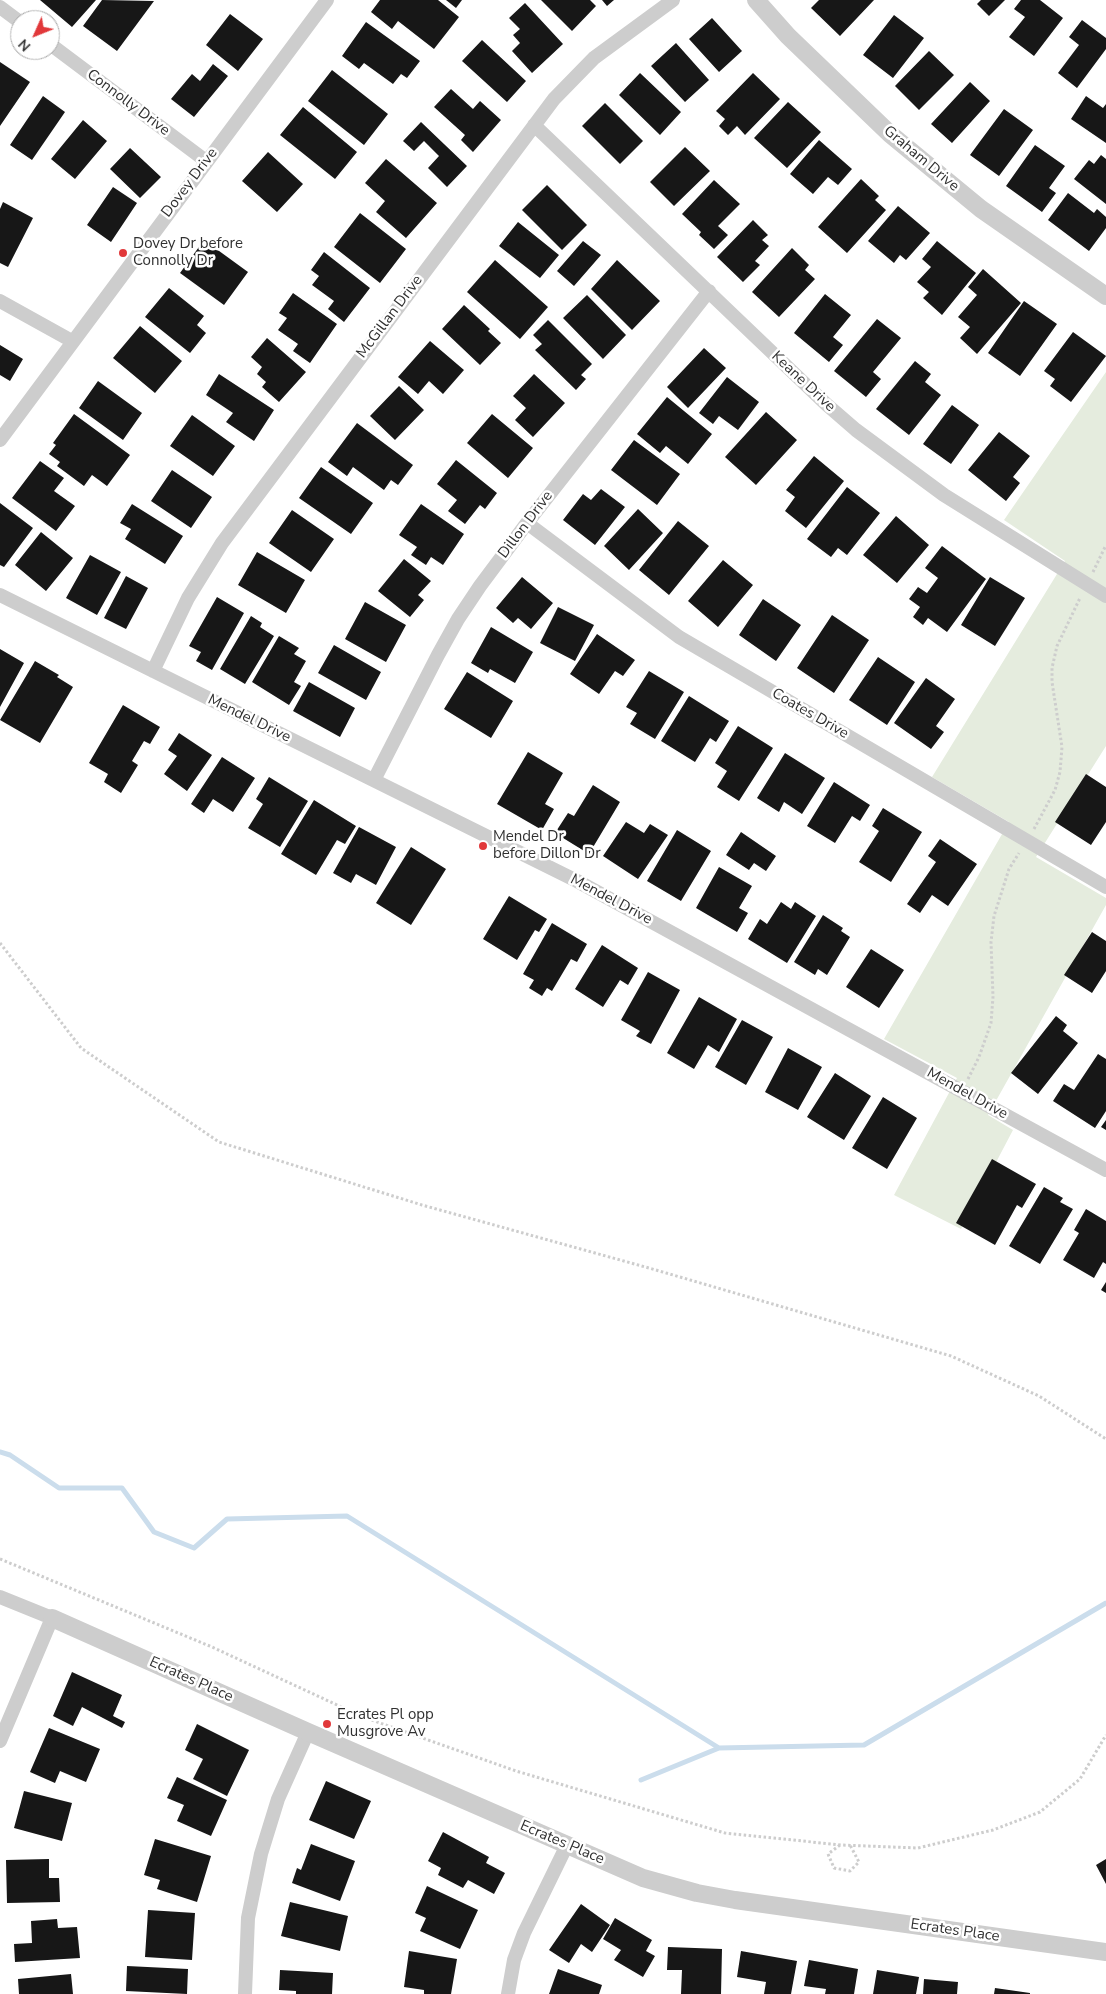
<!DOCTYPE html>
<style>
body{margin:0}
#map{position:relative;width:1106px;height:1994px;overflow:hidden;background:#fff;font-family:"Nunito Sans",sans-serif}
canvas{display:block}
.north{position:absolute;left:10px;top:10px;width:50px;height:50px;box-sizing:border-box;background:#fff;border:1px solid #acacac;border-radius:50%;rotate:226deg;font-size:14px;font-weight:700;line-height:20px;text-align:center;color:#303030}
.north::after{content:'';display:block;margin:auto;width:18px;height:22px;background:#e1383a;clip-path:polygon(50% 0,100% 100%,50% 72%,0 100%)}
</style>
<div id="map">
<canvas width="1106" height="1994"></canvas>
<div class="north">N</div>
</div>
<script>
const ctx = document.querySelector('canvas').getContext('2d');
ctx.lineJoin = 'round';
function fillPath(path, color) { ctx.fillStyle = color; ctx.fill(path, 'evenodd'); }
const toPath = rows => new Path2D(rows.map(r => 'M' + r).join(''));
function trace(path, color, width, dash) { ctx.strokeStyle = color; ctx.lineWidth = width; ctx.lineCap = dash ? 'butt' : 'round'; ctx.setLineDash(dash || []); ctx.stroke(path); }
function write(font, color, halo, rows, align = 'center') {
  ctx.font = font + ' "Nunito Sans",sans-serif'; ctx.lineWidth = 5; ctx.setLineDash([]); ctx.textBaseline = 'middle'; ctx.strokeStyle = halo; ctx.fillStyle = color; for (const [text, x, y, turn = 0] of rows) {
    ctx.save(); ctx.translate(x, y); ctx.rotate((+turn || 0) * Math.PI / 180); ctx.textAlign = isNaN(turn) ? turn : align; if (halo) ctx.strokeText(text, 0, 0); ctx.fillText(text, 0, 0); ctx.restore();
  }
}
fillPath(toPath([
 [1106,372,1106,746,1036,857,1106,898,1106,905,988,1115,1013,1130,961,1229,894,1195,957,1078,884,1039,1009,822,932,777,1065,561,1004,520]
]), '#e5ecde');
trace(toPath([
 [0,1452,10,1455,59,1488,122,1488,154,1532,194,1548,227,1519,347,1516,719,1748,864,1745,1106,1603],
 [641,1780,719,1748]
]), '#cbddec', 5);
fillPath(toPath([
 [40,0,96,0,72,27],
 [102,0,154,1,117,51,83,26],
 [380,0,438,0,459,17,434,49,398,21,392,29,371,12],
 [446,0,462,0,456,8],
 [541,0,590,0,596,6,572,31],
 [602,0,614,0,607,6],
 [819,0,874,0,840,36,811,8],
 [981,0,1005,0,989,16,977,4],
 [1021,0,1040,0,1063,18,1034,56,1009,37,1025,17,1014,9],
 [525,3,563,44,532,73,512,51,520,43,513,35,520,29,509,18],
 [230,14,263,39,238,71,206,45],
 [894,15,924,38,893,78,863,55],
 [712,18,742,51,719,72,689,39],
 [1082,20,1106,38,1106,49,1077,88,1058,73,1079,45,1069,37],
 [366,22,420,61,407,78,401,74,393,84,364,63,359,69,342,56],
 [482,40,526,81,507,102,462,61],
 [676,43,709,80,685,102,651,66],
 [929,51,954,75,919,110,895,86],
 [0,62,30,82,0,126],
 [213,64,228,76,194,117,171,99,192,74,200,81],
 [332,70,388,114,364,145,308,101],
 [640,73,681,112,660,135,619,95],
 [753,73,780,99,745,135,737,126,728,135,719,126,725,119,716,111],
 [970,82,990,101,952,143,931,124],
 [451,89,473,109,480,101,501,120,473,152,461,140,465,135,434,107],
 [43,96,65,112,32,160,10,145],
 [1086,96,1103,108,1106,104,1106,143,1071,119],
 [788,102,821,132,787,168,754,138],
 [605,103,643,141,620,164,582,126],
 [303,107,357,152,335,179,280,135],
 [1004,109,1033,130,999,176,970,155],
 [83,120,107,141,75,179,51,159],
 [421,122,467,166,447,187,428,168,439,156,424,141,414,151,403,141],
 [819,140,852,169,838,185,828,177,813,194,790,174],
 [1035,145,1065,166,1049,188,1056,193,1042,212,1006,186],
 [685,147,710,171,674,206,650,182],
 [130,148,161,177,140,198,110,169],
 [268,152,303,184,277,212,242,181],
 [1101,155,1106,159,1106,204,1074,179,1089,160,1094,164],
 [386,159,437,203,406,238,376,212,385,201,365,183],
 [861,179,879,196,875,200,886,210,847,253,818,227],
 [714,180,740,204,718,226,728,235,714,249,699,235,701,232,682,214],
 [547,185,587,225,562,250,522,210],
 [113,187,137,203,111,242,87,225],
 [1068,193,1094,213,1097,209,1106,217,1106,228,1089,251,1048,220],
 [3,202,33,218,8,267,0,263,0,209],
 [898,206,930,233,906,260,900,255,894,263,868,241],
 [360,213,406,249,380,283,334,247],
 [753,220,768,235,762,240,769,246,755,261,760,265,743,282,717,257],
 [518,222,559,255,540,278,499,246],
 [204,240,248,272,224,305,180,273],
 [583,241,601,255,574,286,557,271],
 [937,241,976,273,942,315,923,298,929,292,917,282,931,267,922,259],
 [792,248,809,265,805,270,815,279,779,317,752,292],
 [324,252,370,288,344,322,328,309,334,301,312,285,319,276,311,270],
 [495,260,548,307,520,339,467,292],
 [617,260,660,301,632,330,591,289],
 [983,269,1021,303,977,354,960,338,970,327,958,317,977,295,968,287],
 [169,288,204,316,197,325,206,333,190,353,145,317],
 [293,293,337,324,310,363,293,351,298,344,278,330,287,318,279,313],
 [825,294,851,315,833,337,843,345,829,362,794,333],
 [587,295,626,335,603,359,563,318],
 [1024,301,1057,324,1020,376,988,353],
 [464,305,490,329,488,331,501,343,480,365,442,329],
 [877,319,901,338,873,372,881,379,866,397,834,371],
 [548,320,592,364,581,375,586,379,576,390,535,350,542,344,533,335],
 [140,326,182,361,155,393,113,358],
 [1073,332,1106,356,1071,402,1050,386,1055,379,1044,371],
 [267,338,306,372,279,402,262,387,266,382,257,374,262,367,251,357],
 [430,341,464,370,443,394,429,381,418,394,398,377],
 [0,345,23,359,10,381,0,375],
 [704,348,726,368,688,408,667,387],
 [915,361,931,374,925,382,941,395,909,435,876,409],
 [219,374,274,410,254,441,226,422,233,413,206,395],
 [534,374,565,403,533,437,515,420,526,408,513,396],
 [727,377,759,402,738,430,719,416,713,424,699,413],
 [98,381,142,413,123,440,79,408],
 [399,386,424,410,395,440,370,416],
 [667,397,712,434,688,464,666,446,660,453,637,434],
 [952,405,979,425,951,464,923,444],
 [766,412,797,440,756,485,725,457],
 [74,414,130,455,107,486,92,475,84,486,57,466,60,462,49,454,56,445,53,443],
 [492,414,533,448,508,478,467,443],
 [192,415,235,446,213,476,170,446],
 [357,423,413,465,398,485,391,480,384,490,353,467,347,476,328,462],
 [999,432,1030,456,1013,477,1020,483,1006,501,968,470],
 [634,440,680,474,657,505,611,470],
 [814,456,844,481,806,528,785,511,795,497,786,490],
 [456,460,497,493,485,509,480,505,465,524,448,511,457,500,437,484],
 [40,461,64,478,54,491,75,506,56,531,12,498],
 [321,467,373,503,351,534,299,498],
 [172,470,212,497,191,528,151,501],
 [847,487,880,513,847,555,838,548,831,557,807,539],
 [601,489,625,507,595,545,563,520,583,494,591,500],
 [0,503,33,528,4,567,0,565],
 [132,504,183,536,165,564,125,539,131,529,120,523],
 [421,504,464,534,443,565,431,557,426,565,411,555,417,547,399,535],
 [638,509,663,533,629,570,604,546],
 [292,510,334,539,311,572,269,543],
 [896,516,929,545,897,583,863,555],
 [678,521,709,546,669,595,639,570],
 [41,532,73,558,46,591,15,565],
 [942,546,986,579,947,632,928,618,923,625,913,617,920,607,909,599,918,587,927,593,938,578,925,568],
 [257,552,305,580,286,613,238,585],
 [90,555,121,572,97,615,66,598],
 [404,559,431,581,418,595,424,600,410,617,378,591],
 [723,560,753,585,718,627,688,601],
 [126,576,148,588,126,629,104,618],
 [522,577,553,603,531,629,518,618,513,623,496,608],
 [990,577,1025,598,995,646,961,625],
 [217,597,244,613,212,670,196,661,201,652,189,646],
 [763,599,801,625,776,661,739,635],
 [365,602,406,625,386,662,345,639],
 [558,607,594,625,575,661,540,643],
 [832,615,869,640,834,693,797,668],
 [251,616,262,623,260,627,274,636,245,684,220,669],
 [491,627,533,652,515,683,490,669,488,673,471,663],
 [597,634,635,660,623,676,615,671,599,694,570,674],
 [279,636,299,648,294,654,306,661,294,682,301,686,289,705,252,682],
 [334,645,381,672,366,700,318,673],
 [0,649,24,663,0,707],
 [878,657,915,682,887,725,849,700],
 [35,661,59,675,57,677,73,687,40,743,0,720],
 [649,671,684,692,655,739,630,724,637,713,626,707],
 [467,672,513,701,491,738,444,709],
 [926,678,955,699,936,726,944,732,931,749,894,723],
 [309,682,355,708,340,737,293,711],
 [689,696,729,721,716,742,710,738,695,762,661,741],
 [123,705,160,727,150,744,144,741,132,761,138,765,121,793,104,782,108,774,89,763],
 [738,726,773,748,739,801,717,787,727,771,715,763],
 [179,733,212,755,187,791,164,774,177,756,168,750],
 [528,752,563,773,545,804,554,809,542,830,497,804],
 [785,753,825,778,802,814,784,802,779,812,757,798],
 [222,757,255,778,233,812,213,799,204,813,191,804],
 [1086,774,1106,787,1106,822,1091,845,1055,822],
 [269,777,308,801,280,847,248,828,263,804,256,799],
 [834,782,870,805,860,821,852,816,835,843,807,826],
 [593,785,620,802,589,854,555,833,568,813,574,816],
 [314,800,356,826,345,844,337,840,316,875,281,854],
 [883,808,922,832,891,882,859,862,879,831,872,826],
 [626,822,644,833,650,824,668,835,638,879,603,856],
 [359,827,396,847,376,885,356,874,351,883,333,873],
 [677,830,711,851,681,901,647,881],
 [741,832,776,856,766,871,754,863,749,870,726,855],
 [940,839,977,864,948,906,932,895,920,913,907,904,936,862,928,856],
 [411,847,446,869,411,925,376,903],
 [719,867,752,886,739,908,748,913,737,932,696,908],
 [509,896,547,919,539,932,535,930,517,960,483,939],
 [781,902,791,909,795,902,816,916,787,963,748,939,760,919,767,924],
 [823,915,843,928,841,931,850,937,827,975,818,969,815,975,794,962],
 [552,923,587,944,577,962,571,959,552,991,547,988,542,996,529,988,534,980,523,974],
 [1092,932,1106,941,1106,971,1092,993,1064,975],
 [602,945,638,968,628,985,620,980,603,1007,575,989],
 [871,949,904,970,879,1008,846,987],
 [648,972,680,990,651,1044,636,1036,640,1031,621,1020],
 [699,997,737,1019,719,1052,708,1045,694,1069,667,1053],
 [1056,1016,1067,1025,1063,1031,1078,1043,1038,1094,1011,1073],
 [742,1020,773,1037,746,1085,715,1067],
 [788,1048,822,1067,798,1110,765,1092],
 [1098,1054,1106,1059,1106,1111,1095,1128,1053,1101,1064,1084,1074,1090],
 [835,1073,871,1096,844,1140,807,1117],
 [883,1097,917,1118,887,1169,852,1148],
 [1106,1120,1106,1130,1101,1127],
 [992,1159,1036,1184,1022,1208,1017,1205,995,1245,956,1223],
 [1044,1187,1063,1198,1060,1202,1073,1209,1040,1264,1009,1246],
 [1086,1209,1106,1221,1106,1264,1103,1262,1094,1278,1063,1260,1079,1233,1074,1230],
 [1106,1282,1106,1293,1101,1290],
 [72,1672,122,1695,113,1716,125,1722,122,1728,82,1707,73,1726,53,1716],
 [197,1724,249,1750,227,1796,193,1779,203,1759,185,1750],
 [49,1728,100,1749,86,1782,60,1771,55,1783,30,1772],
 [177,1777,227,1800,211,1836,177,1821,184,1805,167,1798],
 [326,1781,371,1801,354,1839,309,1820],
 [24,1791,72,1803,62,1841,14,1828],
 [443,1832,489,1857,486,1863,505,1873,494,1894,468,1880,463,1888,438,1875,441,1868,428,1861],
 [155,1839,211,1856,197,1902,157,1889,160,1880,144,1875],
 [311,1844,355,1861,340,1901,292,1883,297,1868,301,1870],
 [49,1859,49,1878,59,1878,60,1902,7,1903,6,1860],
 [1106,1859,1106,1884,1096,1865],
 [427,1886,478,1910,460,1949,420,1931,426,1918,415,1913],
 [290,1902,348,1916,340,1951,281,1936],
 [581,1904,610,1925,592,1952,581,1944,569,1963,549,1950],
 [148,1910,195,1913,192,1960,145,1957],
 [615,1918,652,1940,646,1951,655,1956,643,1977,614,1960,621,1950,603,1939],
 [57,1919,58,1928,77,1927,80,1958,15,1962,14,1944,32,1943,31,1921],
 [668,1947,722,1949,721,1994,681,1994,682,1970,667,1970],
 [409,1951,457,1959,451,1994,424,1994,424,1990,404,1987],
 [741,1951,797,1961,791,1994,764,1994,766,1982,737,1977],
 [809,1960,858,1969,854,1994,825,1994,826,1989,804,1986],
 [127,1966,188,1969,187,1994,126,1991],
 [558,1969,602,1985,599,1994,549,1994],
 [280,1970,333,1973,332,1994,296,1994,296,1991,279,1990],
 [877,1970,919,1977,916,1994,873,1994],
 [71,1974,73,1994,19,1994,18,1979],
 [924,1979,958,1982,957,1994,923,1994],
 [995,1988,1030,1993,1030,1994,994,1994]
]), '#171717');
trace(toPath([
 [1093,572,1106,545],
 [1034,829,1055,790,1060,772,1062,747,1052,682,1052,668,1057,646,1080,598],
 [0,943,81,1048,219,1142,422,1205,649,1268,951,1356,1039,1396,1106,1439],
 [968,1079,979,1057,991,1023,993,997,991,942,994,916,1009,869,1019,853],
 [0,1559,212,1647,363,1717,516,1771,725,1833,841,1845,918,1848,993,1830,1040,1812,1080,1779,1106,1735],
 [840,1845,828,1854,834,1868,850,1871,859,1862,850,1845]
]), '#cdcdcd', 3, [2.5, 2.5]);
trace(toPath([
 [0,7,20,22],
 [50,44,206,161],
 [534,125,826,404,856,430,944,495,1106,596],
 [0,301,72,341],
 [0,440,327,0],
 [527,523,679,637,1106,887],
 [0,595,577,881,1106,1170],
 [153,671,188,598,222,543,554,99,594,58,673,0],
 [374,780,438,655,458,619,480,586,527,523,709,291],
 [0,1597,52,1618,0,1741],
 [245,1994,248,1918,261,1854,278,1799,308,1732],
 [508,1994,514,1960,524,1933,567,1845]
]), '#cdcdcd', 14);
trace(toPath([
 [756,0,788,36,890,134,981,209,1106,296],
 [52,1618,308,1732,643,1878,697,1893,735,1900,1106,1952]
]), '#cdcdcd', 18);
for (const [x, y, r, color] of [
 [123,253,5,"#e1383a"],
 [483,846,5,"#e1383a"],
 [327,1724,5,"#e1383a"]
]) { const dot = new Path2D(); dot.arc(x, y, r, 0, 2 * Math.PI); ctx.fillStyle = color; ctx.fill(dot); trace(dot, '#fff', 2); }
write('15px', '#303030', '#fff', [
 ["Connolly Drive",128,103,37],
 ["Graham Drive",921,159,40],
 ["Dovey Drive",190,183,-53],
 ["McGillan Drive",390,317,-53],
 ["Keane Drive",803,382,43],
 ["Dillon Drive",526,525,-53],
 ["Coates Drive",810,714,30],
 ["Mendel Drive",249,719,26],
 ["Mendel Drive",611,900,28],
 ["Mendel Drive",967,1094,29],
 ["Ecrates Place",191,1680,24],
 ["Ecrates Place",562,1843,23],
 ["Ecrates Place",955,1931,8]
]);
write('15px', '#303030', '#fff', [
 ["Dovey Dr before",133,244],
 ["Connolly Dr",133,261],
 ["Mendel Dr",493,837],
 ["before Dillon Dr",493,854],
 ["Ecrates Pl opp",337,1715],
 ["Musgrove Av",337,1732]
], 'left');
</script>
